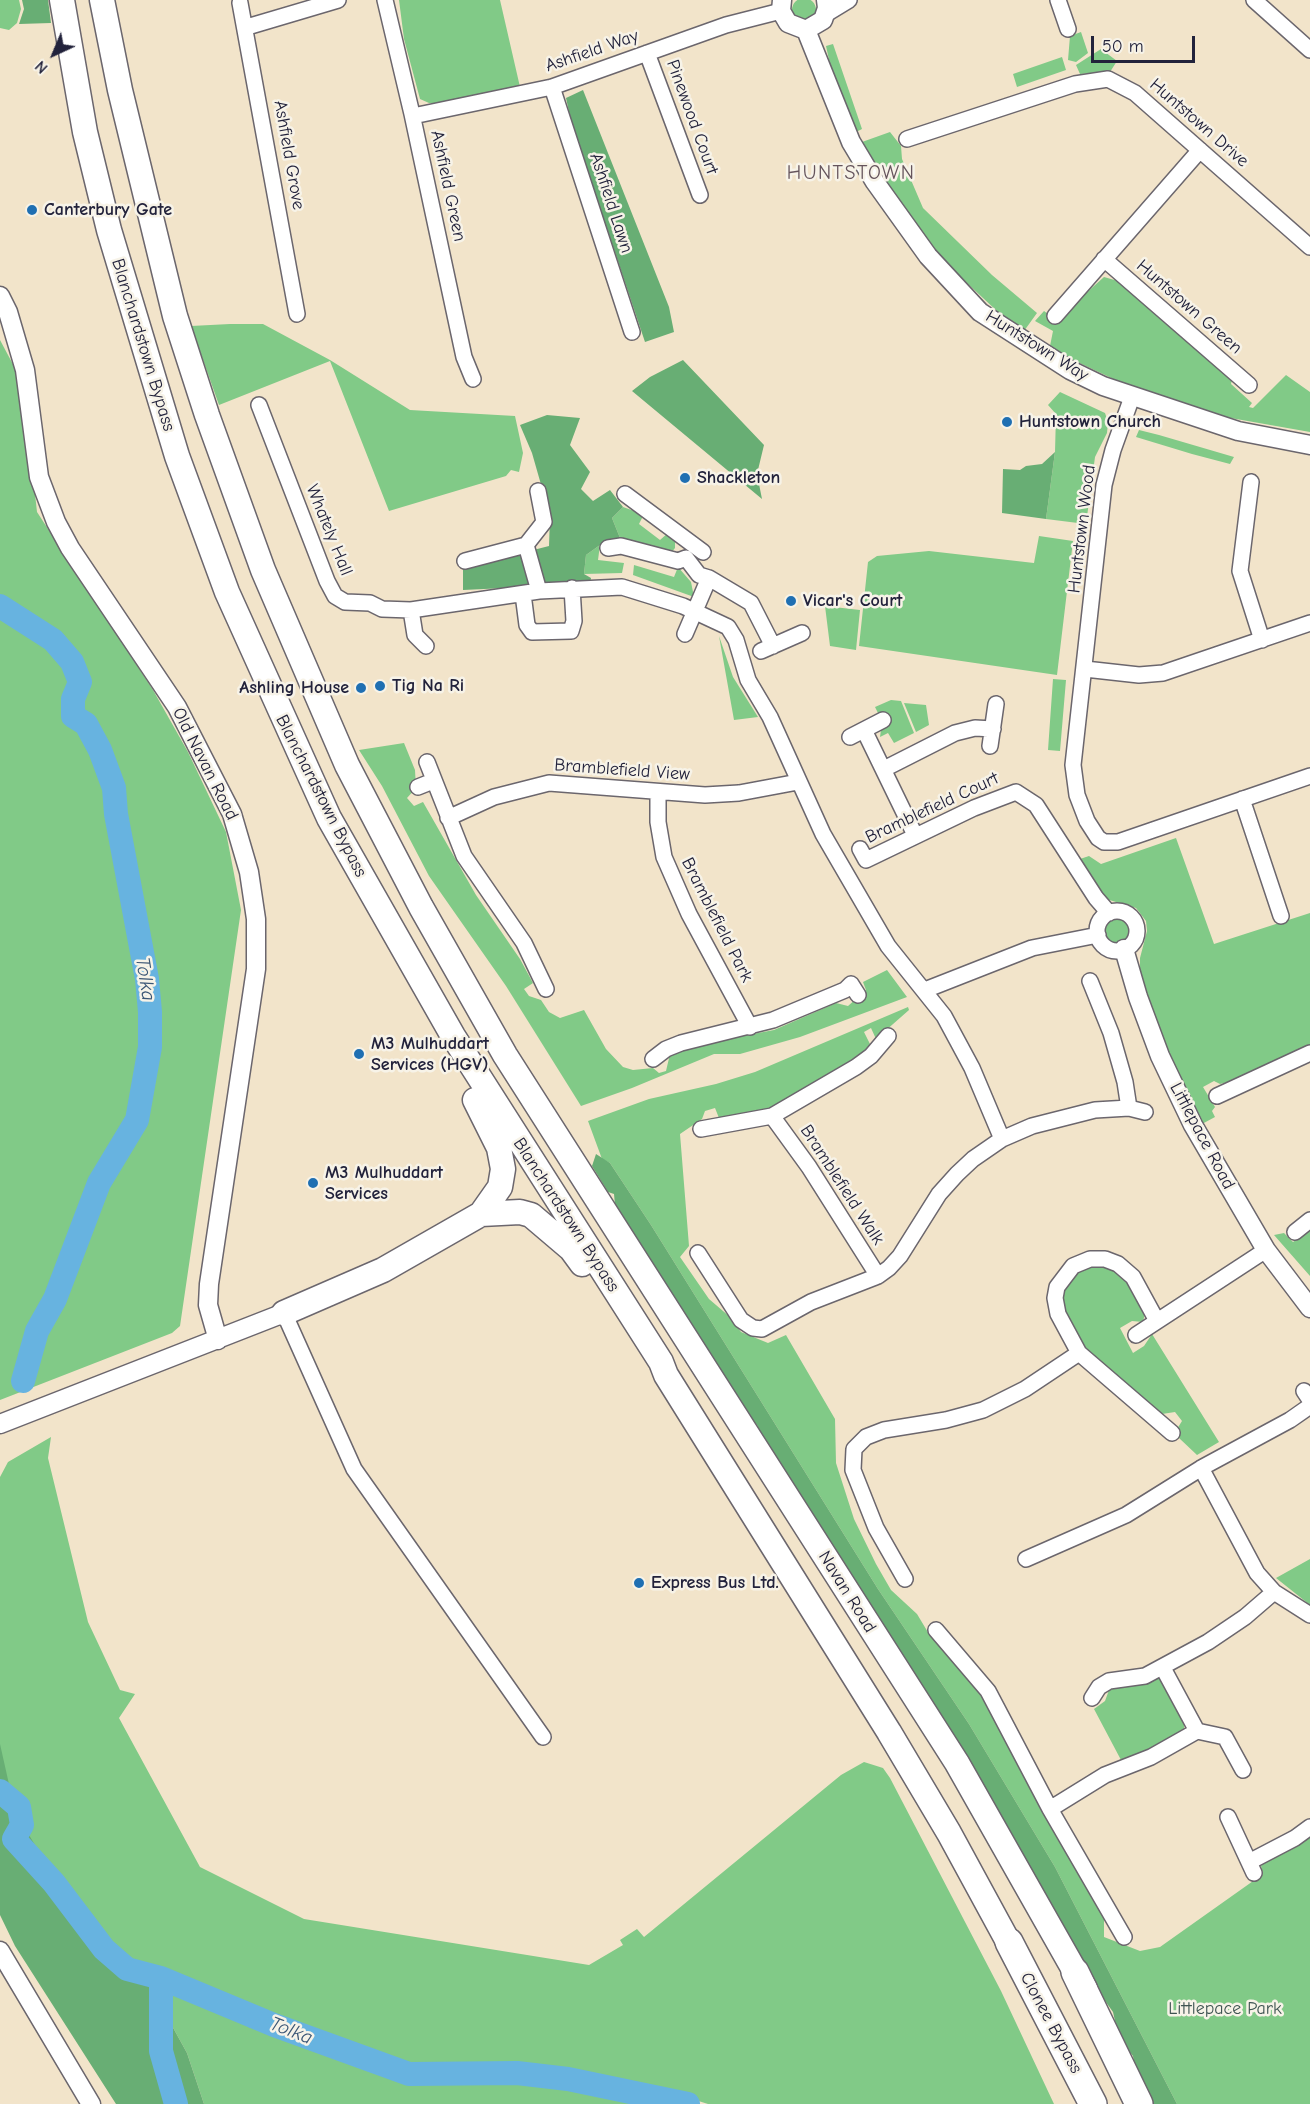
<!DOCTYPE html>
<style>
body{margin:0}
#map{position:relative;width:1310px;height:2104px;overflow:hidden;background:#f2e4ca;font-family:"Comic Neue",sans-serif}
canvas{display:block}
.north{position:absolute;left:24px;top:24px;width:60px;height:60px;-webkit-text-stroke:4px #f7f3e8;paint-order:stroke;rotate:224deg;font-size:16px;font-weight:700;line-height:24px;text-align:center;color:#22223b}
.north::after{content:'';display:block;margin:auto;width:21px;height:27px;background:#22223b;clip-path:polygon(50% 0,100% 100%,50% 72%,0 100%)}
.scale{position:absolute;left:1091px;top:36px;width:104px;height:27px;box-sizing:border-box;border:3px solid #22223b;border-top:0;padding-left:8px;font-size:18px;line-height:21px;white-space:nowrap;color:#22223b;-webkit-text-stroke:4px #f7f3e8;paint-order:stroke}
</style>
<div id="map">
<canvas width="1310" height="2104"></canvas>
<div class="north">N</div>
<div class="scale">50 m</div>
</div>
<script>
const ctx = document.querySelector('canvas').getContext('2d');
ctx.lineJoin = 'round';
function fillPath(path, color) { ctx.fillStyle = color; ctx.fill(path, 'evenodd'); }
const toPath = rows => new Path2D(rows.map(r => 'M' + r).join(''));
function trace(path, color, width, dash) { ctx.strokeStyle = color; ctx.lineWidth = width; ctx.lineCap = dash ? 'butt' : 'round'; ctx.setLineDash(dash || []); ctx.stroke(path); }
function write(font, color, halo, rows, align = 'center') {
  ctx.font = font + ' "Comic Neue",sans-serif'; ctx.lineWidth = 5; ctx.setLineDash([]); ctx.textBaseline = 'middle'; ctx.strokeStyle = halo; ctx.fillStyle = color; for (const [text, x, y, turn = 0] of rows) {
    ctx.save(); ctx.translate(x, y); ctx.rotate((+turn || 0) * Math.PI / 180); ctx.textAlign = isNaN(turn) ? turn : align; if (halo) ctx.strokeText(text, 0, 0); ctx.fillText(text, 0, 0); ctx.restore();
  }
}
fillPath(toPath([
 '792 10a12 12 0 1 1 24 0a12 12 0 1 1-24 0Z',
 [0,0,19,0,21,9,17,23,9,30,0,28],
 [399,0,500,0,520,87,436,103,429,103,420,99,404,39],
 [1081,32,1088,53,1076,62,1068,60,1070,36],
 [833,44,862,129,856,132,831,69,826,46],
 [1101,49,1117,61,1110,72,1080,74,1076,65],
 [1062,57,1066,70,1017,87,1013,74],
 [890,132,901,146,902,159,923,208,992,275,1037,313,1024,331,998,312,953,270,926,240,883,178,862,142],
 [1104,277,1118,281,1232,380,1231,384,1252,403,1249,407,1253,408,1286,375,1310,392,1310,432,1191,411,1141,392,1071,359,1050,346,1053,331,1035,321,1044,311,1056,320],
 [230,324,263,324,330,360,410,410,515,416,523,453,519,472,511,470,506,476,389,511,330,361,219,405,191,326],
 [0,340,16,370,25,404,37,512,153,690,188,752,226,832,241,910,180,1326,172,1333,0,1400],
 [1060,392,1105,413,1108,422,1107,433,1095,457,1086,524,1046,519,1055,452,1056,414,1048,405],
 [1139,430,1159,435,1234,457,1230,464,1192,454,1136,437],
 [623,507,640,513,643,516,639,524,660,540,668,533,675,540,675,548,671,553,620,538,612,518],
 [1039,536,1073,541,1057,675,859,646,868,562,877,556,929,551,1034,563],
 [600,545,598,560,624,563,622,573,584,574,586,555],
 [634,565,674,577,678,567,691,582,694,597,633,575],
 [825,606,860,610,856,650,830,646],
 [719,636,733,677,758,717,734,720],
 [1053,679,1066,680,1060,751,1048,750],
 [891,700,901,701,914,733,894,743,888,733,880,737,881,730,889,724,884,713,879,715,875,707],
 [904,703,926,705,929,725,916,732],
 [404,743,415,770,416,788,407,798,414,806,423,802,476,895,520,959,533,983,524,989,529,996,541,1000,549,1012,560,1018,584,1010,606,1049,623,1067,633,1070,653,1068,659,1073,666,1071,670,1054,679,1048,774,1030,836,1003,848,1006,866,990,863,982,887,970,907,997,800,1037,740,1054,714,1054,632,1088,581,1106,506,986,429,876,382,786,359,750],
 [1176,838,1214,944,1310,913,1310,1047,1228,1082,1220,1084,1214,1081,1203,1087,1215,1107,1212,1111,1215,1117,1202,1124,1153,1023,1140,975,1140,958,1147,931,1146,921,1136,908,1106,899,1080,859,1089,856,1101,864],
 '1105 931a12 12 0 1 1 24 0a12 12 0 1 1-24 0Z',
 [908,1007,909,1010,876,1039,871,1028,864,1032,870,1044,866,1053,790,1100,761,1112,725,1119,719,1118,715,1108,705,1111,702,1119,680,1134,689,1246,680,1257,709,1299,730,1317,741,1332,768,1343,786,1335,835,1419,836,1463,854,1519,876,1564,891,1590,917,1614,929,1634,957,1661,977,1687,1038,1803,1104,1917,1104,1937,1140,1951,1160,1947,1263,1874,1261,1866,1264,1861,1310,1837,1310,2104,1177,2104,1055,1867,969,1724,878,1589,651,1225,610,1163,602,1159,588,1121,649,1099,716,1084,755,1072],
 [1310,1230,1310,1276,1274,1235,1284,1233,1293,1242],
 [1094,1264,1115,1269,1130,1286,1145,1313,1143,1322,1132,1321,1120,1328,1133,1353,1144,1346,1152,1334,1219,1442,1197,1455,1179,1438,1177,1429,1182,1421,1175,1412,1162,1414,1155,1410,1090,1354,1075,1333,1062,1307,1061,1296,1064,1288,1077,1271],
 [51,1437,48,1458,88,1622,120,1690,135,1694,119,1718,200,1867,304,1919,589,1965,623,1945,620,1940,637,1929,644,1937,841,1775,864,1762,883,1768,890,1778,1001,1991,1054,2104,708,2104,670,2092,538,2071,486,2066,407,2070,121,1961,104,1946,53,1877,0,1793,0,1477,8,1462],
 [1310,1559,1310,1605,1276,1578],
 [1161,1677,1184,1718,1184,1729,1151,1749,1121,1760,1094,1709,1105,1701,1109,1690,1115,1685,1146,1683],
 [156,1983,176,1995,246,2024,354,2065,414,2083,495,2078,655,2104,204,2104,187,2053,165,2013]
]), '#81ca87');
fillPath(toPath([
 [22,0,48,0,51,23,19,24,24,9],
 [583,90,669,307,674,332,645,342,571,121,566,98],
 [683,360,764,445,757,474,762,499,632,391,650,377],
 [547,415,580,418,570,445,590,472,581,489,593,501,610,490,623,507,612,518,620,538,600,545,586,555,584,574,591,578,590,584,463,590,463,568,549,546,550,516,532,453,520,425],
 [1055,452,1046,519,1002,513,1003,469,1020,470,1026,466,1042,464],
 [596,1154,610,1163,651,1225,878,1589,969,1724,1055,1867,1177,2104,1151,2104,1135,2070,1133,2056,1119,2039,1113,2012,1085,1973,765,1448,757,1425,742,1411,615,1205,614,1194,608,1192,592,1166],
 [0,1744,15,1811,104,1963,156,1983,165,2013,187,2053,204,2104,116,2104,15,1946,0,1915]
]), '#68ae74');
trace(toPath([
 [250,2026,254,2016]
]), '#67b3e0', 4);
trace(toPath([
 [0,606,53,640,72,662,80,682,73,699,73,716,86,724,100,750,114,788,116,814,147,979,150,1012,150,1047,137,1120,99,1183,55,1299,37,1331,23,1381],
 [0,1791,19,1807,22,1825,14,1839,54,1883,104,1949,127,1969,161,1978,274,2025,409,2074,517,2073,568,2079,688,2104],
 [161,1978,161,2051,176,2104]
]), '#67b3e0', 24);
const minor = toPath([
 [385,0,412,114,464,357,473,379],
 [1058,0,1068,29],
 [1254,0,1310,50],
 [240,3,297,314],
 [826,14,849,0],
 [247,27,338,0],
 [647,53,700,195],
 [552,87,632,332],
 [413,116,552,87,726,25,781,11],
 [907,139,1075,84,1108,79,1135,93,1310,247],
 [1104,259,1249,385],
 [1055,316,1200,150],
 [1132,397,1113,450,1104,485,1073,765,1077,795,1087,821,1098,838,1104,842,1118,842,1310,776],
 [259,405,327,581,335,596,345,602,370,603,382,609,411,610,539,591,622,587,683,606,728,627,736,640,748,680,770,717,823,834,888,946,944,1016,972,1068,1002,1139],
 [1251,482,1240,571,1262,640],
 [538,491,544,522,526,545,539,591],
 [625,494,703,552],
 [608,548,621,546,678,561,686,558,699,575,709,578,685,634],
 [465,561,526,545],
 [709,578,751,603,773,646],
 [523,594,527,625,532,632,571,631,574,621,572,588],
 [411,610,415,635,426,646],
 [761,651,802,633],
 [1085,669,1139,675,1163,673,1310,623],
 [864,730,915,835],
 [850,737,883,720],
 [990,746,996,704],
 [427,762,464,856,524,943,546,989],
 [884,769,955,733,975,728,993,729],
 [418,787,433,781],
 [658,792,658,822,664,857,689,914,750,1027],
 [1242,799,1281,916],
 [448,818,494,797,549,783,705,795,739,793,798,782],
 [860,849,866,860,974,808,1016,792,1036,805,1096,898,1109,913],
 '1097 931a20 20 0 1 1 40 0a20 20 0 1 1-40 0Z',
 [1090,981,1111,1033,1125,1082,1129,1108],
 [925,990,1032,948,1098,935],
 [653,1059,666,1049,681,1043,773,1020,845,990,851,984,858,995],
 [1217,1096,1310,1053],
 [772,1116,809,1167,878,1276],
 [701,1129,772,1116,856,1067,871,1056,888,1036],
 [1295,1232,1310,1220],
 [698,1253,741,1320,753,1328,762,1329,811,1302,878,1276,889,1268,900,1256,939,1194,957,1174,973,1159,1002,1139,1032,1126,1095,1110,1129,1108,1145,1112],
 [284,1313,354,1469,543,1737],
 [1157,1321,1133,1277,1118,1264,1105,1259,1090,1259,1073,1266,1057,1287,1055,1298,1058,1314,1079,1353,1172,1433],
 [1136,1335,1266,1250],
 [1304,1391,1310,1400],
 [1201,1468,1257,1573,1274,1592,1310,1615],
 [1026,1559,1126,1515,1203,1467,1290,1420,1310,1406],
 [905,1579,876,1528,853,1470,854,1449,866,1437,884,1430,946,1420,983,1410,1025,1389,1079,1353],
 [936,1630,988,1691,1050,1809,1124,1937],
 [1163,1668,1197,1731],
 [1092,1698,1099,1687,1109,1681,1145,1676,1208,1642,1245,1617,1274,1592],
 [1050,1809,1105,1775,1151,1757,1197,1731,1225,1737,1243,1770],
 [1228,1817,1254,1873],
 [1249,1862,1295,1838,1310,1827]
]);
const tertiary = toPath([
 [782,0,781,11,788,23,806,30,823,20,827,8,826,0],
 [806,30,851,142,875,182,928,256,980,312,1070,370,1103,386,1238,431,1310,445],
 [0,296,8,312,25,370,39,477,56,522,70,548,177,707,232,814,249,872,256,919,256,969,209,1284,208,1305,218,1340],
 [1124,949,1138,997,1160,1056,1193,1125,1266,1250,1310,1308],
 [0,1424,284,1313],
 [0,1951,91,2104]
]);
const trunk = toPath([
 [62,0,85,132,109,230,177,456,227,592,329,818,453,1036,661,1362,666,1375,889,1732,949,1833,1017,1958],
 [102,0,120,90,175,316,207,415,263,570,347,765,421,907,505,1055,957,1763,1085,1989],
 [475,1100,499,1148,503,1169,500,1187,481,1214],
 [284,1313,383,1270,481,1214,520,1212,531,1215,571,1249,582,1264]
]);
const motorway = toPath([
 [1009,1942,1093,2104],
 [1075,1972,1139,2104]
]);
trace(minor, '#6b666d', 18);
trace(tertiary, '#6b666d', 21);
trace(trunk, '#6b666d', 27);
trace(motorway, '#6b666d', 30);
trace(minor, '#fff', 15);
trace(tertiary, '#fff', 18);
trace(trunk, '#fff', 24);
trace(motorway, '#fff', 27);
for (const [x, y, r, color] of [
 [32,210,6,"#1f6fb2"],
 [1007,422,6,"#1f6fb2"],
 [685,478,6,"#1f6fb2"],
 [791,601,6,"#1f6fb2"],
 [380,686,6,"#1f6fb2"],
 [361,688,6,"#1f6fb2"],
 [359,1054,6,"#1f6fb2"],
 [313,1183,6,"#1f6fb2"],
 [639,1583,6,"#1f6fb2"]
]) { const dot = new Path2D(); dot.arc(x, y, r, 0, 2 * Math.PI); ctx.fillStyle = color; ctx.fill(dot); trace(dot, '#f7f3e8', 2); }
write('18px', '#22223b', '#f7f3e8', [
 ["Ashfield Way",592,51,-19],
 ["Pinewood Court",692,117,70],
 ["Huntstown Drive",1199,123,41],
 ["Ashfield Grove",289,155,80],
 ["Ashfield Green",448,186,78],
 ["Ashfield Lawn",611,203,72],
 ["Huntstown Green",1189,307,41],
 ["Blanchardstown Bypass",143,345,73],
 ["Huntstown Way",1037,346,32],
 ["Huntstown Wood",1082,529,-83],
 ["Whately Hall",329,530,68],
 ["Old Navan Road",205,764,63],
 ["Bramblefield View",622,770,4],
 ["Blanchardstown Bypass",321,796,63],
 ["Bramblefield Court",932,808,-25],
 ["Bramblefield Park",717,920,63],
 ["Littlepace Road",1202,1136,62],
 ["Bramblefield Walk",842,1185,57],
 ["Blanchardstown Bypass",566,1215,57],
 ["Navan Road",847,1592,58],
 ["Clonee Bypass",1051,2023,62]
]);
write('bold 18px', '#22223b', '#f7f3e8', [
 ["Canterbury Gate",44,210],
 ["Huntstown Church",1019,422],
 ["Shackleton",697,478],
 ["Vicar's Court",803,601],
 ["Tig Na Ri",392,686],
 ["Ashling House",349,688,"right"],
 ["M3 Mulhuddart",371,1044],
 ["Services (HGV)",371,1065],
 ["M3 Mulhuddart",325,1173],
 ["Services",325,1194],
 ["Express Bus Ltd.",651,1583]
], 'left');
write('18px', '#3e5452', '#f7f3e8', [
 ["Littlepace Park",1225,2009]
]);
ctx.letterSpacing = '1.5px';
write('20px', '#65545c', '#f7f3e8', [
 ["HUNTSTOWN",851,173]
]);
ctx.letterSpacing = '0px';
write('italic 20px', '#3a5575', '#f7f3e8', [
 ["Tolka",145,979,81],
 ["Tolka",291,2031,21]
]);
</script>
